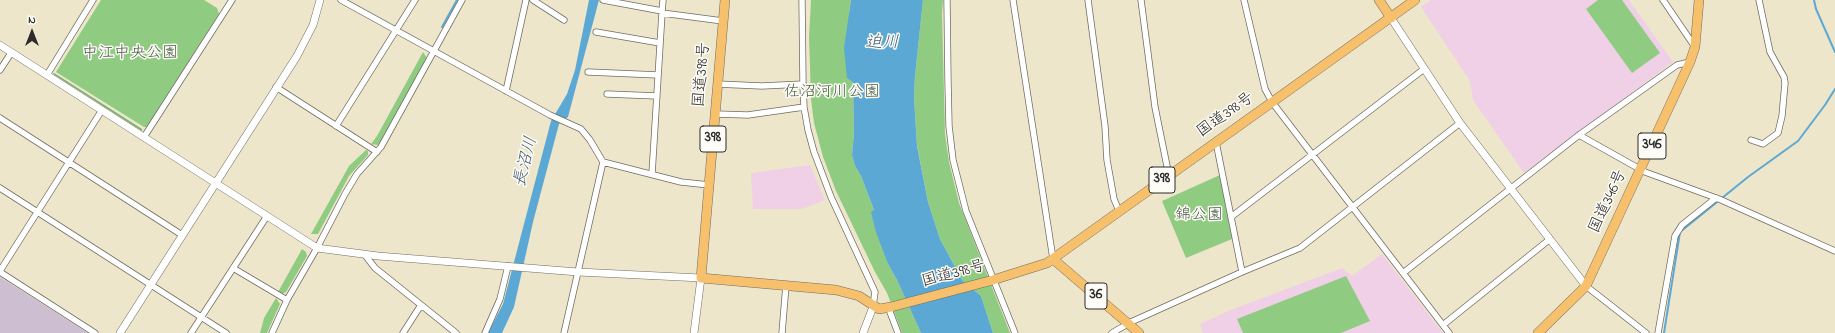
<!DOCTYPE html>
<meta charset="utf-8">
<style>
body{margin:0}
#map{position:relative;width:1835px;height:333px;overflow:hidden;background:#eee6ca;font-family:"Indie Flower",sans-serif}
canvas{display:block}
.north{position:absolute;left:12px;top:12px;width:40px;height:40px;-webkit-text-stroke:3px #fdfcf7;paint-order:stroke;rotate:0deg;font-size:11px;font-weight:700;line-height:16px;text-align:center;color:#2b2b2b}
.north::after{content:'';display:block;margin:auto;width:14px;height:18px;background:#2b2b2b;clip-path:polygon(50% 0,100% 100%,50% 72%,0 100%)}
</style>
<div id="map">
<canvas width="1835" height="333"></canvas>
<div class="north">N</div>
</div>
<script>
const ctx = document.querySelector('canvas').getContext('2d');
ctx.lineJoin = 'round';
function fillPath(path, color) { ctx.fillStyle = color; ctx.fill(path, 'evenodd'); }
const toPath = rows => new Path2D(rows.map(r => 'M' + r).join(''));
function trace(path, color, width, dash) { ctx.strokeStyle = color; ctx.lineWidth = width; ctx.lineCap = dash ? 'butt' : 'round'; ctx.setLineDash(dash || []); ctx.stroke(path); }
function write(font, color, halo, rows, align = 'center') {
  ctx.font = font + ' "Indie Flower","Klee One",sans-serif'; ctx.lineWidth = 3; ctx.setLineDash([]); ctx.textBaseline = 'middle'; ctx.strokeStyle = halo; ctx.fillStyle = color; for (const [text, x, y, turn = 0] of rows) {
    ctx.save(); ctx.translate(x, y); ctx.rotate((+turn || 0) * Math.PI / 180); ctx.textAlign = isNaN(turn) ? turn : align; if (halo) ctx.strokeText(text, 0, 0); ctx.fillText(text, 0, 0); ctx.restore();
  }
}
fillPath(toPath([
 [1431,0,1629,0,1673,62,1524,173,1473,100,1470,81,1421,7],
 [810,165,825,200,802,209,753,209,751,173],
 [1382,254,1443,333,1203,333,1200,324,1228,311,1342,268,1352,276]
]), '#efd0e6');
fillPath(toPath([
 [0,277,88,333,0,333]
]), '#cdbed2');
fillPath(toPath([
 [101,0,204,0,217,8,219,14,147,127,144,127,56,72],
 [811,0,851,0,849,14,853,82,854,133,852,155,855,166,861,176,874,210,888,264,897,280,921,333,902,333,887,293,875,272,836,191,823,157,814,123,811,99,809,37],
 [923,0,943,0,942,14,945,134,949,162,959,203,1010,333,993,333,981,296,962,280,940,239,928,202,917,145,914,97,915,76],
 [1598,0,1622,0,1660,53,1632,73,1586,9],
 [423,52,427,58,380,142,378,145,371,144,377,136],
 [366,150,368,151,368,155,349,176,318,234,311,234,349,166],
 [1220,175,1232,239,1186,258,1162,201],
 [302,249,306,252,307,256,286,292,282,294,278,292],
 [1346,276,1370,321,1341,333,1243,333,1237,319],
 [276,298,280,304,267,333,260,333,264,318]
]), '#8fcc82');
fillPath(toPath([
 [54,73,142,129,142,131,53,74]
]), '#73b070');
fillPath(toPath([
 [589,0,599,0,568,117,559,124,533,222,514,307,502,333,488,333,503,304,551,121,567,94,575,70],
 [851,0,923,0,915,76,914,97,917,146,928,202,940,239,962,280,981,296,993,333,921,333,897,280,888,264,876,232,871,212,874,210,861,176,855,166,852,155,854,133,853,82,847,78,844,48]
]), '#5ca8d5');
trace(toPath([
 [1814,0,1816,9,1835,52],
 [442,27,457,0],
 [1664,333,1680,232,1748,177,1798,141,1825,105,1835,89]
]), '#5ca8d5', 2);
const minor = toPath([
 [341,0,550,115,581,129,590,140,603,162,681,182,709,185],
 [533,0,564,20],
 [603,0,662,11],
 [802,0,803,84,804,107,808,130,814,152,831,197,875,292,873,306],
 [947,0,948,81,949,126,953,160,966,211,1015,333],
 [1013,0,1053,259],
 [1088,0,1105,126,1107,160,1114,199,1119,211],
 [1141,0,1155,107,1169,176],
 [1244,0,1265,89,1272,102,1449,333],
 [1663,0,1695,47],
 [662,13,663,0],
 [596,32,660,43],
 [0,70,11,53],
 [588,72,658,75],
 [47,75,93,0],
 [717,84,762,86,803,84],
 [276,87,377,152],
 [506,91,526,0],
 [607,94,657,96],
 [715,114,748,115,804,107],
 [0,118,182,235],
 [336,126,415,0],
 [1579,135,1645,172,1719,199,1835,251],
 [144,137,232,0],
 [1751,140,1763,144,1778,133,1782,116,1785,83,1784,77,1770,52,1759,0],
 [1216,142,1242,272],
 [652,174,662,13,723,21],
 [0,188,226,333],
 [1231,217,1424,69],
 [365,255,375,268,456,333],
 [233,268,287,300],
 [0,271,102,110],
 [0,272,95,333],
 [1403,273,1579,135,1677,65,1690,62],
 [1586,286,1646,333],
 [891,307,890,312,898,333],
 [1443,325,1550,239],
 [191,333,267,216],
 [272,333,287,300,317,248,345,194,357,174,381,147,462,0],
 [403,333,421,305],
 [485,333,500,299,508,266],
 [564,333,603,162],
 [782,333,786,285],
 [1112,333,1131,322,1242,272,1300,248,1460,123],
 [1658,333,1675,236,1682,225,1716,198]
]);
const tertiary = toPath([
 [1391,18,1460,123,1586,286],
 [0,45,317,248,378,256,578,272,701,278,694,333],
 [120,333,297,56,313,25,320,0],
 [863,333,873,307]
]);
const primary = toPath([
 [1379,0,1391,18],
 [1053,259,1139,333]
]);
const trunk = toPath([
 [725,0,701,278,836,290,859,296,879,309,891,307,993,280,1047,263,1415,0],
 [1538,333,1586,286,1690,62,1695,47,1699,0]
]);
trace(minor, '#6f6c63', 7);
trace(tertiary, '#6f6c63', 8);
trace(primary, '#6f6c63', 10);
trace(trunk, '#6f6c63', 10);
trace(minor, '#fff', 5.5);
trace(tertiary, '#fff', 7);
trace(primary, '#f7c06c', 9);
trace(trunk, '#f7c06c', 9);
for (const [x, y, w] of [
 [713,139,26],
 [1652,146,28],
 [1162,180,26],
 [1096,296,22]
]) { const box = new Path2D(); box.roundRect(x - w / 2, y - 13, w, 26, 3); ctx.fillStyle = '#fdfcf7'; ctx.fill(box); trace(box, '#2b2b2b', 1); }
write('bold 15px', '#2b2b2b', null, [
 ["398",713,139],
 ["346",1652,146],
 ["398",1162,180],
 ["36",1096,296]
]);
write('16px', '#495b45', '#fdfcf7', [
 ["中江中央公園",130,54],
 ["佐沼河川公園",832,93],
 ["錦公園",1199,216]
]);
write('16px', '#2b2b2b', '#fdfcf7', [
 ["国道398号",703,75,-85],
 ["国道398号",1226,116,-35],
 ["国道346号",1609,202,-65],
 ["国道398号",954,275,-15]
]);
write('italic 17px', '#3f5d6f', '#fdfcf7', [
 ["迫川",882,44],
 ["長沼川",527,162,-76]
]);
</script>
